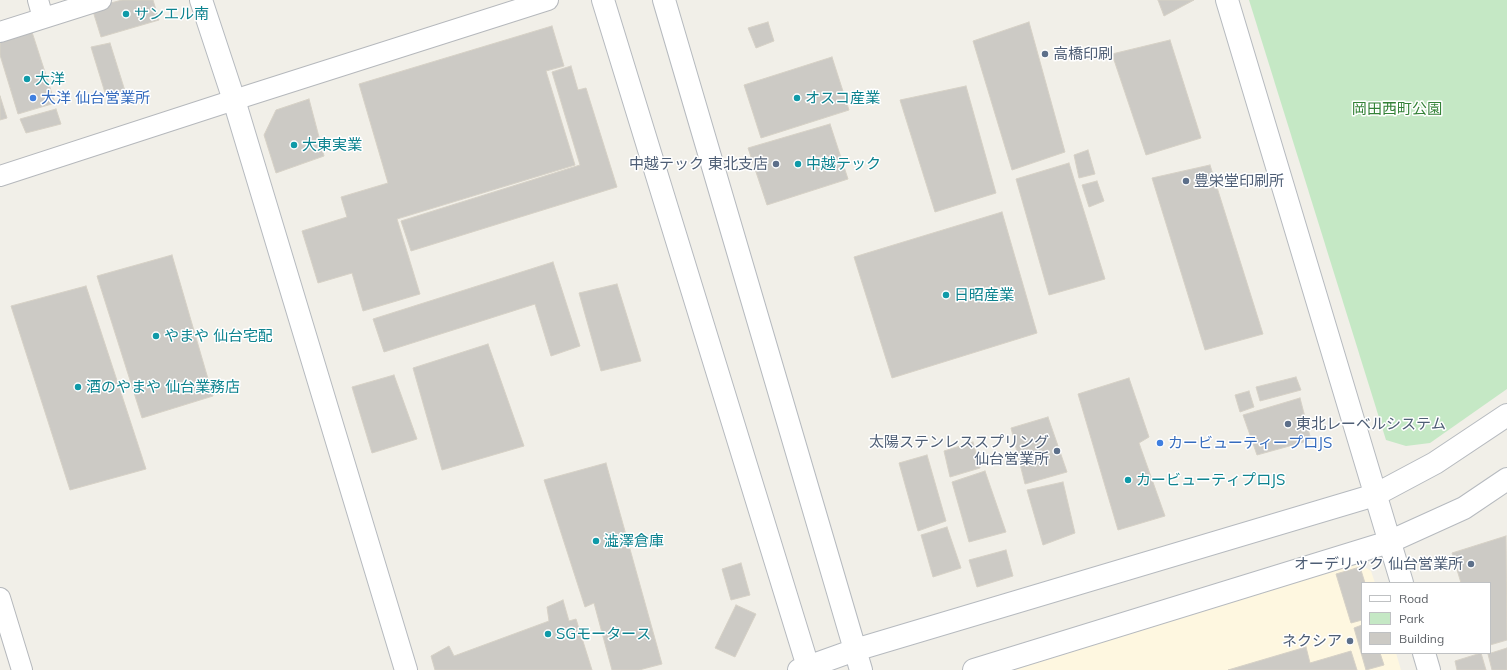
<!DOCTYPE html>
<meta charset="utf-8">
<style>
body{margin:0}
#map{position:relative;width:1507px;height:670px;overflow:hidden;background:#f1efe8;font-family:Mulish,sans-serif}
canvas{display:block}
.legend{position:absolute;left:1361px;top:582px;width:130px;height:72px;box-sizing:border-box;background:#fff;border:1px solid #bfc1c3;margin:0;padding:5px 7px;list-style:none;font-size:12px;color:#5f6368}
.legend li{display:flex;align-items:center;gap:8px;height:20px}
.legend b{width:20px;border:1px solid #bfc1c3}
</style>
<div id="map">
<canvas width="1507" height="670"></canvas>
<ul class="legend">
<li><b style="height:5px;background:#fff"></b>Road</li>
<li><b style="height:11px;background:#c5e8c5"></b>Park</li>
<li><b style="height:11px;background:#cccac5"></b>Building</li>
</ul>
</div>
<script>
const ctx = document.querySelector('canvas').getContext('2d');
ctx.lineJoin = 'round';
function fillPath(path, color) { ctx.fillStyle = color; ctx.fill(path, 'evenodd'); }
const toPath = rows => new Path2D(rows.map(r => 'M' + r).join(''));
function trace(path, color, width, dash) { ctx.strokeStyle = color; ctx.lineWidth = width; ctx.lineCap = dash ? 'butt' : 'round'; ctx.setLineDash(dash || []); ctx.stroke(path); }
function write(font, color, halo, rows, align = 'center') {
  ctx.font = font + ' Mulish,"Noto Sans JP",sans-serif'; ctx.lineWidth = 3; ctx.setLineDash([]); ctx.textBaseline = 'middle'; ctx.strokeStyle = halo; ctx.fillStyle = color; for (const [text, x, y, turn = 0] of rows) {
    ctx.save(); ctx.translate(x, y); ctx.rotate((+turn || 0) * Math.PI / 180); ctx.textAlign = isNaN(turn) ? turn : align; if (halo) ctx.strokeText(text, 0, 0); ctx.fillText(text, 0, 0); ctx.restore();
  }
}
fillPath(toPath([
 [1358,563,1371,571,1375,583,1362,583,1362,653,1396,653,1401,670,1013,670]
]), '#fef7e0');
fillPath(toPath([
 [1249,0,1507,0,1507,389,1430,443,1406,446,1386,440]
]), '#c5e8c5');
const building = toPath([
 [122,0,153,0,159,20,101,37,92,8,122,0],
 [1158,0,1194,0,1164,16,1158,0],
 [768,22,774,41,756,48,748,28,768,22],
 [1029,22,1065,152,1012,170,973,41,1029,22],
 [552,26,564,66,546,71,575,165,397,219,420,294,363,311,352,273,318,283,302,231,347,217,341,197,388,183,359,84,552,26],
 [32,32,55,103,18,114,0,55,0,43,32,32],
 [1170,40,1201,138,1146,155,1112,54,1170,40],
 [110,43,125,91,106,96,91,47,110,43],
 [832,57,849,110,761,138,744,85,832,57],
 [571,66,578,90,586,88,617,187,411,251,401,221,580,165,552,72,571,66],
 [966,86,996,193,935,212,900,100,966,86],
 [0,96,7,118,0,120,0,96],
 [309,99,324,156,276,173,264,135,276,110,309,99],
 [56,109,61,124,26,133,20,119,56,109],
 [830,124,848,179,767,205,748,148,830,124],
 [1088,150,1095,174,1079,178,1074,155,1088,150],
 [1069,163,1105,279,1049,295,1016,179,1069,163],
 [1210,165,1263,334,1205,350,1152,178,1210,165],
 [1097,181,1104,201,1089,207,1082,185,1097,181],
 [1002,212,1037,333,892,378,854,257,1002,212],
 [172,255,213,396,142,418,97,276,172,255],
 [553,262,580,346,551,356,535,304,384,352,373,319,553,262],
 [617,284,641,361,601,371,579,293,617,284],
 [86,286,146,469,70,490,11,306,86,286],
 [488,344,524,446,442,470,413,368,488,344],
 [394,375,417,439,372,453,352,387,394,375],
 [1296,377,1301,390,1260,401,1256,387,1296,377],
 [1129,378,1149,437,1139,443,1165,516,1118,530,1078,394,1129,378],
 [1249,391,1254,407,1240,412,1235,395,1249,391],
 [1300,398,1311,440,1257,455,1243,415,1300,398],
 [1048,417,1067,472,1025,484,1011,428,1048,417],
 [973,442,980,468,950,477,944,451,973,442],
 [927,455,946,521,918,531,899,463,927,455],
 [606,463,662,664,639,670,612,670,594,603,585,607,544,480,606,463],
 [985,471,1006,532,969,542,952,482,985,471],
 [1063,482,1075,533,1043,545,1027,490,1063,482],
 [947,527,961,568,933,577,921,535,947,527],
 [1506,536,1507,640,1490,645,1490,583,1461,583,1452,553,1506,536],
 [1006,550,1013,576,977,587,969,560,1006,550],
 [741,563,750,595,731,600,722,569,741,563],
 [1360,567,1365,583,1362,583,1362,620,1351,623,1336,574,1360,567],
 [563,600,569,621,576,619,592,670,435,670,431,656,449,646,454,656,549,621,547,607,563,600],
 [736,605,756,614,735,657,715,648,736,605],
 [1362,625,1362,653,1380,653,1384,665,1366,670,1354,628,1362,625],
 [1306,647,1310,663,1351,651,1357,670,1228,670,1306,647],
 [1507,648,1507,670,1492,670,1488,654,1507,648],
 [1481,653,1486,670,1457,670,1455,661,1481,653]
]);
fillPath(building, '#cccac5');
trace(building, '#d6d1c6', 1);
const street = toPath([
 [38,0,43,18],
 [0,32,101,0],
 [0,176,234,100,548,0],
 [0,598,22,670]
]);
const secondary = toPath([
 [201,0,234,100,406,670],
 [603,0,809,670],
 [664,0,861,670],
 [1227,0,1402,583],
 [1424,653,1429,670],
 [799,670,855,650,1375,495,1435,463,1507,415],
 [974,670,1389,542,1464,508,1507,479]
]);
trace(street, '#b5b8bc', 22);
trace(secondary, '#b6babf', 24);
trace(street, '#fff', 20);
trace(secondary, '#fff', 22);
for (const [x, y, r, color] of [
 [126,14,4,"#0f9aa8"],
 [1045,54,4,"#5c6f8a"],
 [27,79,4,"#0f9aa8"],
 [33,98,4,"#3f7fe0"],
 [797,98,4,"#0f9aa8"],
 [294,145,4,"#0f9aa8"],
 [776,164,4,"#5c6f8a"],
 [798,164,4,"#0f9aa8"],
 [1186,181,4,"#5c6f8a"],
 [946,295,4,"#0f9aa8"],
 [156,336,4,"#0f9aa8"],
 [78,387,4,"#0f9aa8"],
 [1288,424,4,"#5c6f8a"],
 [1160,443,4,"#3f7fe0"],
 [1057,451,4,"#5c6f8a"],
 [1128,480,4,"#0f9aa8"],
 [596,541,4,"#0f9aa8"],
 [1471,564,4,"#5c6f8a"],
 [548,634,4,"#0f9aa8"],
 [1350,641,4,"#5c6f8a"]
]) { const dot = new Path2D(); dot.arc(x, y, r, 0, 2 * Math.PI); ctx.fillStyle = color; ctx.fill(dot); trace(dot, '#fff', 1.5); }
write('15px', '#0d838f', '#fff', [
 ["サンエル南",134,14],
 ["大洋",35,79],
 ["オスコ産業",805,98],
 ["大東実業",302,145],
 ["中越テック",806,164],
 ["日昭産業",954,295],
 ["やまや 仙台宅配",164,336],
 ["酒のやまや 仙台業務店",86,387],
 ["カービューティプロJS",1136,480],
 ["澁澤倉庫",604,541],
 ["SGモータース",556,634]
], 'left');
write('15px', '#4e5e75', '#fff', [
 ["高橋印刷",1053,54,"left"],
 ["中越テック 東北支店",768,164],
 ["豊栄堂印刷所",1194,181,"left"],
 ["東北レーベルシステム",1296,424,"left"],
 ["太陽ステンレススプリング",1049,442],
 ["仙台営業所",1049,459],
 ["オーデリック 仙台営業所",1463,564],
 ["ネクシア",1342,641]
], 'right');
write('15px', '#366cbe', '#fff', [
 ["大洋 仙台営業所",41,98],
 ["カービューティープロJS",1168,443]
], 'left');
write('15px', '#348238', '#fff', [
 ["岡田西町公園",1397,109]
]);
</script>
